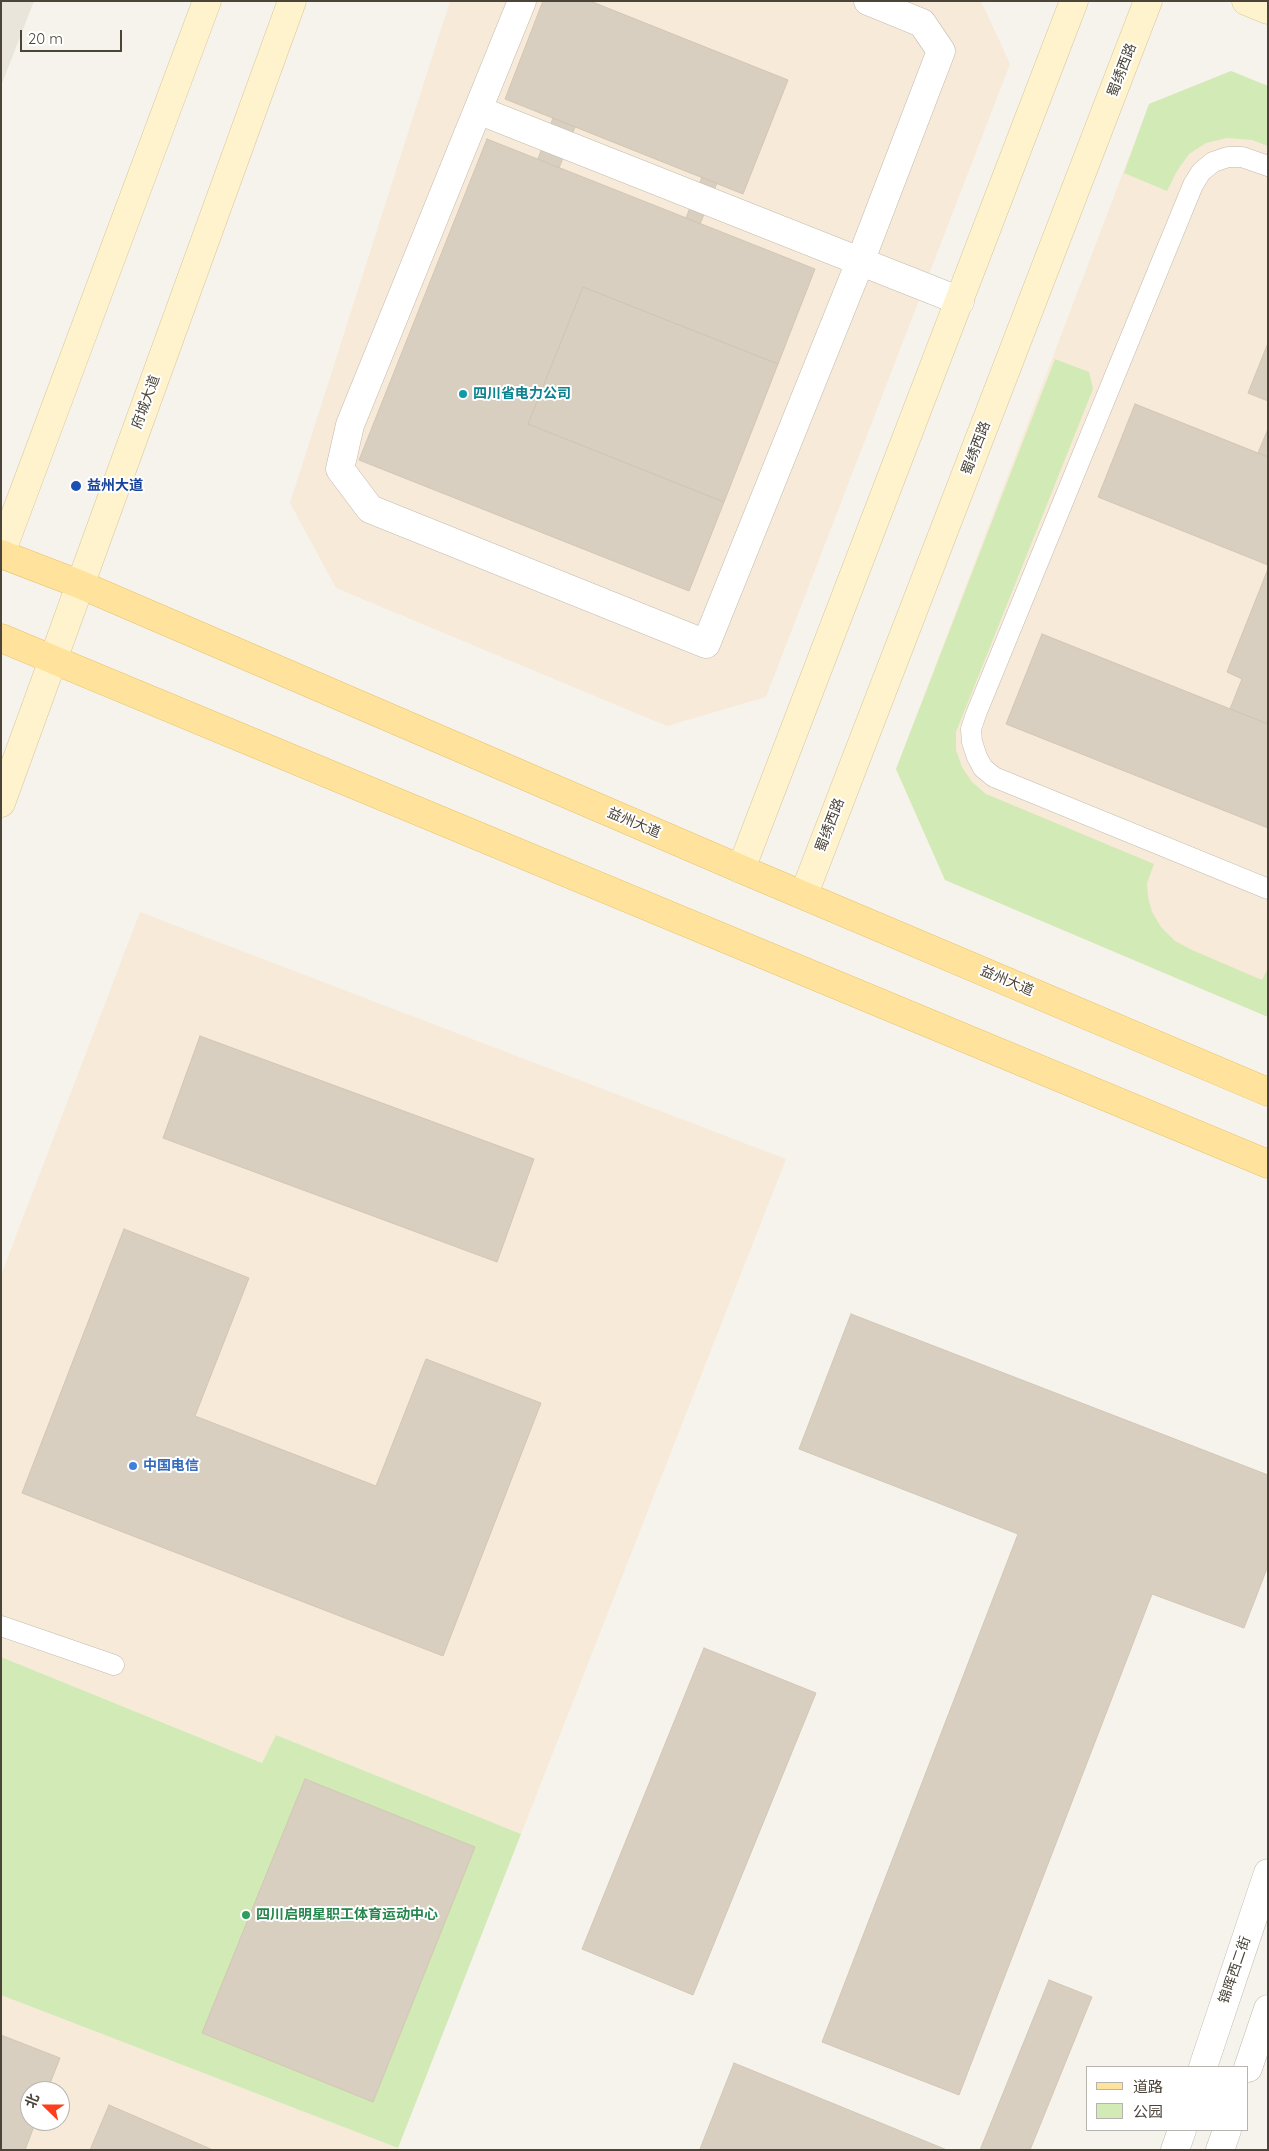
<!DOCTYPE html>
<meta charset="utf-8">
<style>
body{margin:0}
#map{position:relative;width:1269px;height:2151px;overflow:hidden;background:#f6f3ec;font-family:Quicksand,"Noto Sans SC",sans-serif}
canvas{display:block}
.frame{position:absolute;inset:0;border:2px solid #4b4439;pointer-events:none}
.legend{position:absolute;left:1086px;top:2066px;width:162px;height:65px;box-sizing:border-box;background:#fff;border:1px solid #b7b4b0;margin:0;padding:6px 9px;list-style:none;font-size:15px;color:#4b4439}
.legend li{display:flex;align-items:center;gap:10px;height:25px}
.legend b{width:25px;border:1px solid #b7b4b0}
.north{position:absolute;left:20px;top:2081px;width:50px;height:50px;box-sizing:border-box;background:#fff;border:1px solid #b7b4b0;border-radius:50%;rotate:292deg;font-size:14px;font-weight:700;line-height:20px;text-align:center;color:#4b4439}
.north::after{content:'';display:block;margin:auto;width:18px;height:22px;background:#fc3f1d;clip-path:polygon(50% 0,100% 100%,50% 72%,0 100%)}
.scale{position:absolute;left:20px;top:30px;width:102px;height:22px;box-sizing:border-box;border:2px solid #4b4439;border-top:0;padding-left:6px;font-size:15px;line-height:18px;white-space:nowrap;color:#4b4439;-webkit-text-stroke:4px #fff;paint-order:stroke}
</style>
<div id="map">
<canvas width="1269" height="2151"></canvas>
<div class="frame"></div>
<ul class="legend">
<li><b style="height:6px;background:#ffe39c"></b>道路</li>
<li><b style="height:14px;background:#d2eab5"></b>公园</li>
</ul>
<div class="north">北</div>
<div class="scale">20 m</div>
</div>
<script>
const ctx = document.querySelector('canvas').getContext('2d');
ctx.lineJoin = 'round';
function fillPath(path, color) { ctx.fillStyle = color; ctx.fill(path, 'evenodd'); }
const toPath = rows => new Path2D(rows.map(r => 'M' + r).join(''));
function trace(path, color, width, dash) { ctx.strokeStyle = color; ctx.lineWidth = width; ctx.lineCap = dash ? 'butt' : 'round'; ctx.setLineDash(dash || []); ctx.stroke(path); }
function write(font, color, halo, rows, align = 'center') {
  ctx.font = font + ' Quicksand,"Noto Sans SC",sans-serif'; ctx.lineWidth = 4; ctx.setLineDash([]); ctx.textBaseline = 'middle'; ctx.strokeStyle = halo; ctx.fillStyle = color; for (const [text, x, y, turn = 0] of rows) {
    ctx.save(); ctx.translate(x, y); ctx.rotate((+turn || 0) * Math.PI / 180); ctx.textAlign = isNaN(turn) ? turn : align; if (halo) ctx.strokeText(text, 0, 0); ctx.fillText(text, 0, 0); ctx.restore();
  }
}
fillPath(toPath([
 [1,1,34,1,1,86]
]), '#eae5da');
fillPath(toPath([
 [450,1,981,1,1010,64,766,697,667,726,336,588,290,503],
 [1231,71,1268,86,1268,1017,945,880,896,769,1149,104],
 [140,912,786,1159,521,1834,276,1735,262,1763,1,1657,1,1275],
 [1,1995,403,2150,1,2150],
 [30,2091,60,2091,60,2121,30,2121]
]), '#f7ead8');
fillPath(toPath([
 [1231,71,1268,86,1268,146,1252,140,1227,138,1206,143,1189,154,1177,171,1167,191,1124,173,1149,104],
 [1055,359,1089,372,1093,389,956,732,956,750,962,767,972,782,986,794,1154,864,1147,883,1148,897,1152,912,1161,927,1175,941,1192,950,1262,980,1268,968,1268,1017,945,880,896,769],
 [1,1657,262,1763,276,1735,521,1834,398,2148,1,1995]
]), '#d2eab5');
const building = toPath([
 [543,1,590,1,788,80,743,194,505,99,543,1],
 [553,118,575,127,559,168,538,159,553,118],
 [487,139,815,269,778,364,583,287,528,424,724,502,689,591,359,460,487,139],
 [702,177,717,183,700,224,686,218,702,177],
 [583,287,778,364,724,502,528,424,583,287],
 [1268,343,1268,401,1248,393,1268,343],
 [1135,404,1268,457,1268,565,1098,497,1135,404],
 [1268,429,1268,457,1258,453,1268,429],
 [1268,569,1268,724,1230,709,1242,679,1227,672,1268,569],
 [1042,634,1268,724,1268,828,1006,724,1042,634],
 [200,1036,534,1159,497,1262,163,1138,200,1036],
 [124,1229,249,1278,195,1416,376,1486,426,1359,541,1403,443,1656,22,1493,124,1229],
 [851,1314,1268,1475,1268,1566,1244,1628,1152,1594,959,2095,822,2042,1018,1534,799,1449,851,1314],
 [704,1648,816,1693,693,1995,582,1949,704,1648],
 [305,1779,475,1847,373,2102,202,2033,305,1779],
 [1049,1980,1092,1997,1030,2150,980,2150,1049,1980],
 [1,2035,60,2058,47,2091,30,2091,30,2121,36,2121,25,2150,1,2150,1,2035],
 [734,2063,947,2150,702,2150,700,2149,734,2063],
 [109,2105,213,2150,90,2150,109,2105]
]);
fillPath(building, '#d8cfc1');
trace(building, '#d3c7b4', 1);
const lane = toPath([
 [1268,166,1242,157,1228,157,1213,162,1201,172,1193,185,976,714,971,729,972,742,977,757,983,768,994,777,1268,889],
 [1,1626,114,1665]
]);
const street = toPath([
 [522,1,350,425,340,469,370,509,706,644,860,262,941,51,922,23,868,1],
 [478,110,960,301],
 [1203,2067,1268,1873],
 [1248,2068,1268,2009],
 [1175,2150,1182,2130],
 [1220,2150,1227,2130]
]);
const secondary = toPath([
 [1246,1,1268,10],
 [1,553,207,1],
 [1,803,292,1],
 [741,869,1074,1],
 [804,894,1148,1]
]);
const primary = toPath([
 [1,554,79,584,741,869,1268,1092],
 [1,638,1268,1164]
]);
trace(lane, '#c2bbae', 21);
trace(street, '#c2bbae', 29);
trace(secondary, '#d6c79b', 29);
trace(primary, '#e6c16a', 29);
trace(lane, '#fff', 20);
trace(street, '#fff', 28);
trace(secondary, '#fff3cd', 28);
trace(primary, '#ffe39c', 28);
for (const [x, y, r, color] of [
 [463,394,5,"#0f9aa8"],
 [76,486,6,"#1a4fb4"],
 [133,1466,5,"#3f7fe0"],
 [246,1915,5,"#2e9e5b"]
]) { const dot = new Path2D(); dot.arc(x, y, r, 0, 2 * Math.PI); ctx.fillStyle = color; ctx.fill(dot); trace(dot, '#fff', 2); }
write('14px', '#4b4439', '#fff', [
 ["蜀绣西路",1122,70,-69],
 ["府城大道",146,402,-70],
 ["蜀绣西路",976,448,-69],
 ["益州大道",634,823,23],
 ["蜀绣西路",830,825,-69],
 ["益州大道",1007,981,23],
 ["锦晖西二街",1235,1970,-71]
]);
write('bold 14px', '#0d838f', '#fff', [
 ["四川省电力公司",473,394]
], 'left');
write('bold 14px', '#164399', '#fff', [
 ["益州大道",87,486]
], 'left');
write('bold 14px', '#366cbe', '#fff', [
 ["中国电信",143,1466]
], 'left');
write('bold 14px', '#27864d', '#fff', [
 ["四川启明星职工体育运动中心",256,1915]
], 'left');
</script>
